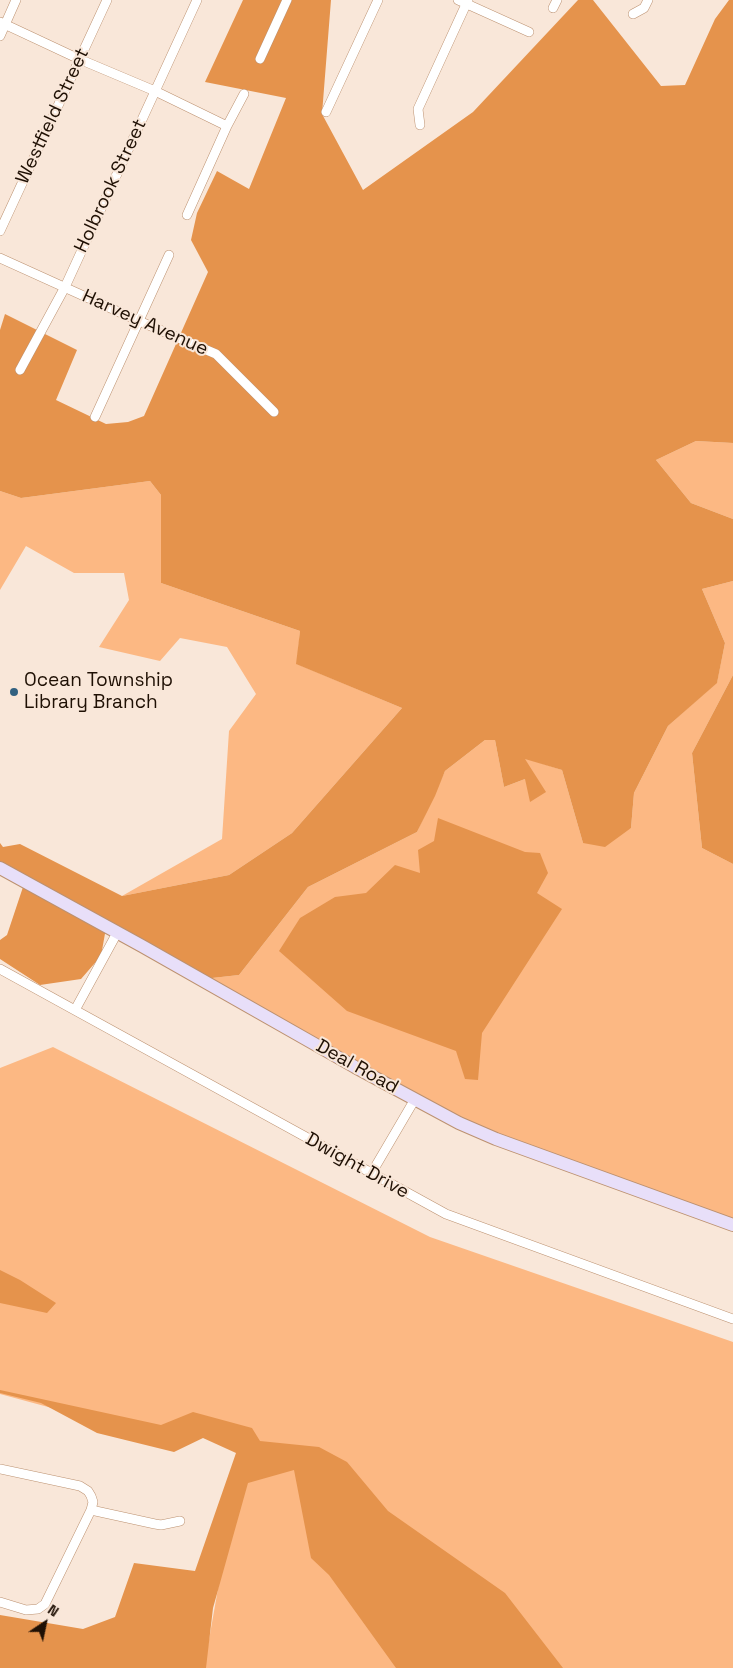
<!DOCTYPE html>
<style>
body{margin:0}
#map{position:relative;width:733px;height:1668px;overflow:hidden;background:#f9e7d9;font-family:"Space Grotesk",sans-serif}
canvas{display:block}
.north{position:absolute;left:20px;top:1598px;width:50px;height:50px;-webkit-text-stroke:4px #f9e7d9;paint-order:stroke;rotate:34deg;font-size:14px;font-weight:700;line-height:20px;text-align:center;color:#1f1004}
.north::after{content:'';display:block;margin:auto;width:18px;height:22px;background:#1f1004;clip-path:polygon(50% 0,100% 100%,50% 72%,0 100%)}
</style>
<div id="map">
<canvas width="733" height="1668"></canvas>
<div class="north">N</div>
</div>
<script>
const ctx = document.querySelector('canvas').getContext('2d');
ctx.lineJoin = 'round';
function fillPath(path, color) { ctx.fillStyle = color; ctx.fill(path, 'evenodd'); }
const toPath = rows => new Path2D(rows.map(r => 'M' + r).join(''));
function trace(path, color, width, dash) { ctx.strokeStyle = color; ctx.lineWidth = width; ctx.lineCap = dash ? 'butt' : 'round'; ctx.setLineDash(dash || []); ctx.stroke(path); }
function write(font, color, halo, rows, align = 'center') {
  ctx.font = font + ' "Space Grotesk",sans-serif'; ctx.lineWidth = 4; ctx.setLineDash([]); ctx.textBaseline = 'middle'; ctx.strokeStyle = halo; ctx.fillStyle = color; for (const [text, x, y, turn = 0] of rows) {
    ctx.save(); ctx.translate(x, y); ctx.rotate((+turn || 0) * Math.PI / 180); ctx.textAlign = isNaN(turn) ? turn : align; if (halo) ctx.strokeText(text, 0, 0); ctx.fillText(text, 0, 0); ctx.restore();
  }
}
fillPath(toPath([
 [696,441,733,443,733,519,691,503,656,460],
 [150,481,161,495,161,583,300,631,297,664,402,708,292,833,229,875,122,896,222,839,229,731,256,694,227,647,180,638,160,661,99,647,129,600,124,573,74,573,26,546,0,590,0,491,21,498],
 [733,581,733,675,692,753,702,848,733,864,733,1226,483,1135,203,979,239,975,308,887,417,832,445,771,485,740,495,740,504,787,525,779,525,758,562,770,583,843,631,828,634,793,668,726,717,682,725,643,702,589],
 [53,1047,430,1237,733,1342,733,1668,204,1668,245,1436,163,1438,0,1394,0,1068]
]), '#fcb883');
fillPath(toPath([
 [243,0,331,0,322,114,363,190,473,112,578,0,593,0,661,86,685,85,715,19,729,0,733,0,733,443,696,441,656,460,691,503,733,519,733,581,702,589,725,643,717,683,668,726,634,793,631,828,605,847,583,843,562,770,525,759,546,792,530,802,525,779,504,787,495,740,485,740,445,771,435,796,417,832,308,887,239,975,203,979,106,928,101,956,81,979,40,985,0,959,0,940,7,935,24,884,0,871,0,843,3,847,20,844,122,896,229,875,292,833,402,708,296,664,300,631,161,583,161,495,150,481,21,498,0,491,0,330,5,314,77,350,56,400,106,424,128,422,144,416,208,272,191,240,197,213,217,171,249,189,286,98,205,82],
 [733,675,733,864,702,848,692,753],
 [438,818,525,852,540,853,548,873,537,893,562,909,482,1033,478,1080,465,1079,456,1051,347,1011,279,951,300,918,335,897,366,893,395,865,420,873,418,850,434,841],
 [0,1270,20,1280,56,1303,47,1313,0,1303],
 [0,1390,161,1425,193,1412,252,1428,260,1441,319,1447,347,1462,388,1511,505,1593,563,1668,396,1668,329,1575,311,1558,294,1470,248,1483,213,1608,206,1668,0,1668,0,1615,83,1629,115,1617,134,1563,195,1571,236,1453,203,1438,174,1452,97,1433,41,1403,0,1393]
]), '#e5934c');
const street = toPath([
 [458,0,529,32],
 [553,8,557,0],
 [633,14,644,8,648,0],
 [0,22,79,59,155,91,227,126,187,215],
 [0,36,16,0],
 [260,59,287,0],
 [326,112,378,0],
 [420,125,418,109,468,0],
 [227,126,244,94],
 [0,231,107,0],
 [0,258,139,321,216,354,274,412],
 [20,370,65,287,197,0],
 [95,417,169,255],
 [0,969,446,1214,733,1319],
 [75,1010,117,933],
 [371,1174,415,1099],
 [0,1469,80,1486,88,1491,91,1496,93,1502,91,1510,45,1604,38,1609,26,1610,0,1602],
 [91,1510,155,1524,161,1525,180,1521]
]);
const secondary = toPath([
 [0,868,142,946,355,1067,459,1123,496,1139,733,1225]
]);
trace(street, '#bc9170', 10);
trace(secondary, '#bc9170', 14);
trace(street, '#fff', 9);
trace(secondary, '#e8dff9', 12);
for (const [x, y, r, color] of [
 [14,692,5,"#326180"]
]) { const dot = new Path2D(); dot.arc(x, y, r, 0, 2 * Math.PI); ctx.fillStyle = color; ctx.fill(dot); trace(dot, '#f9e7d9', 2); }
write('19px', '#1f1004', '#f9e7d9', [
 ["Westfield Street",53,116,-65],
 ["Holbrook Street",111,186,-65],
 ["Harvey Avenue",145,323,24],
 ["Deal Road",357,1067,29],
 ["Dwight Drive",357,1166,29]
]);
write('19px', '#1f1004', '#f9e7d9', [
 ["Ocean Township",24,681],
 ["Library Branch",24,703]
], 'left');
</script>
